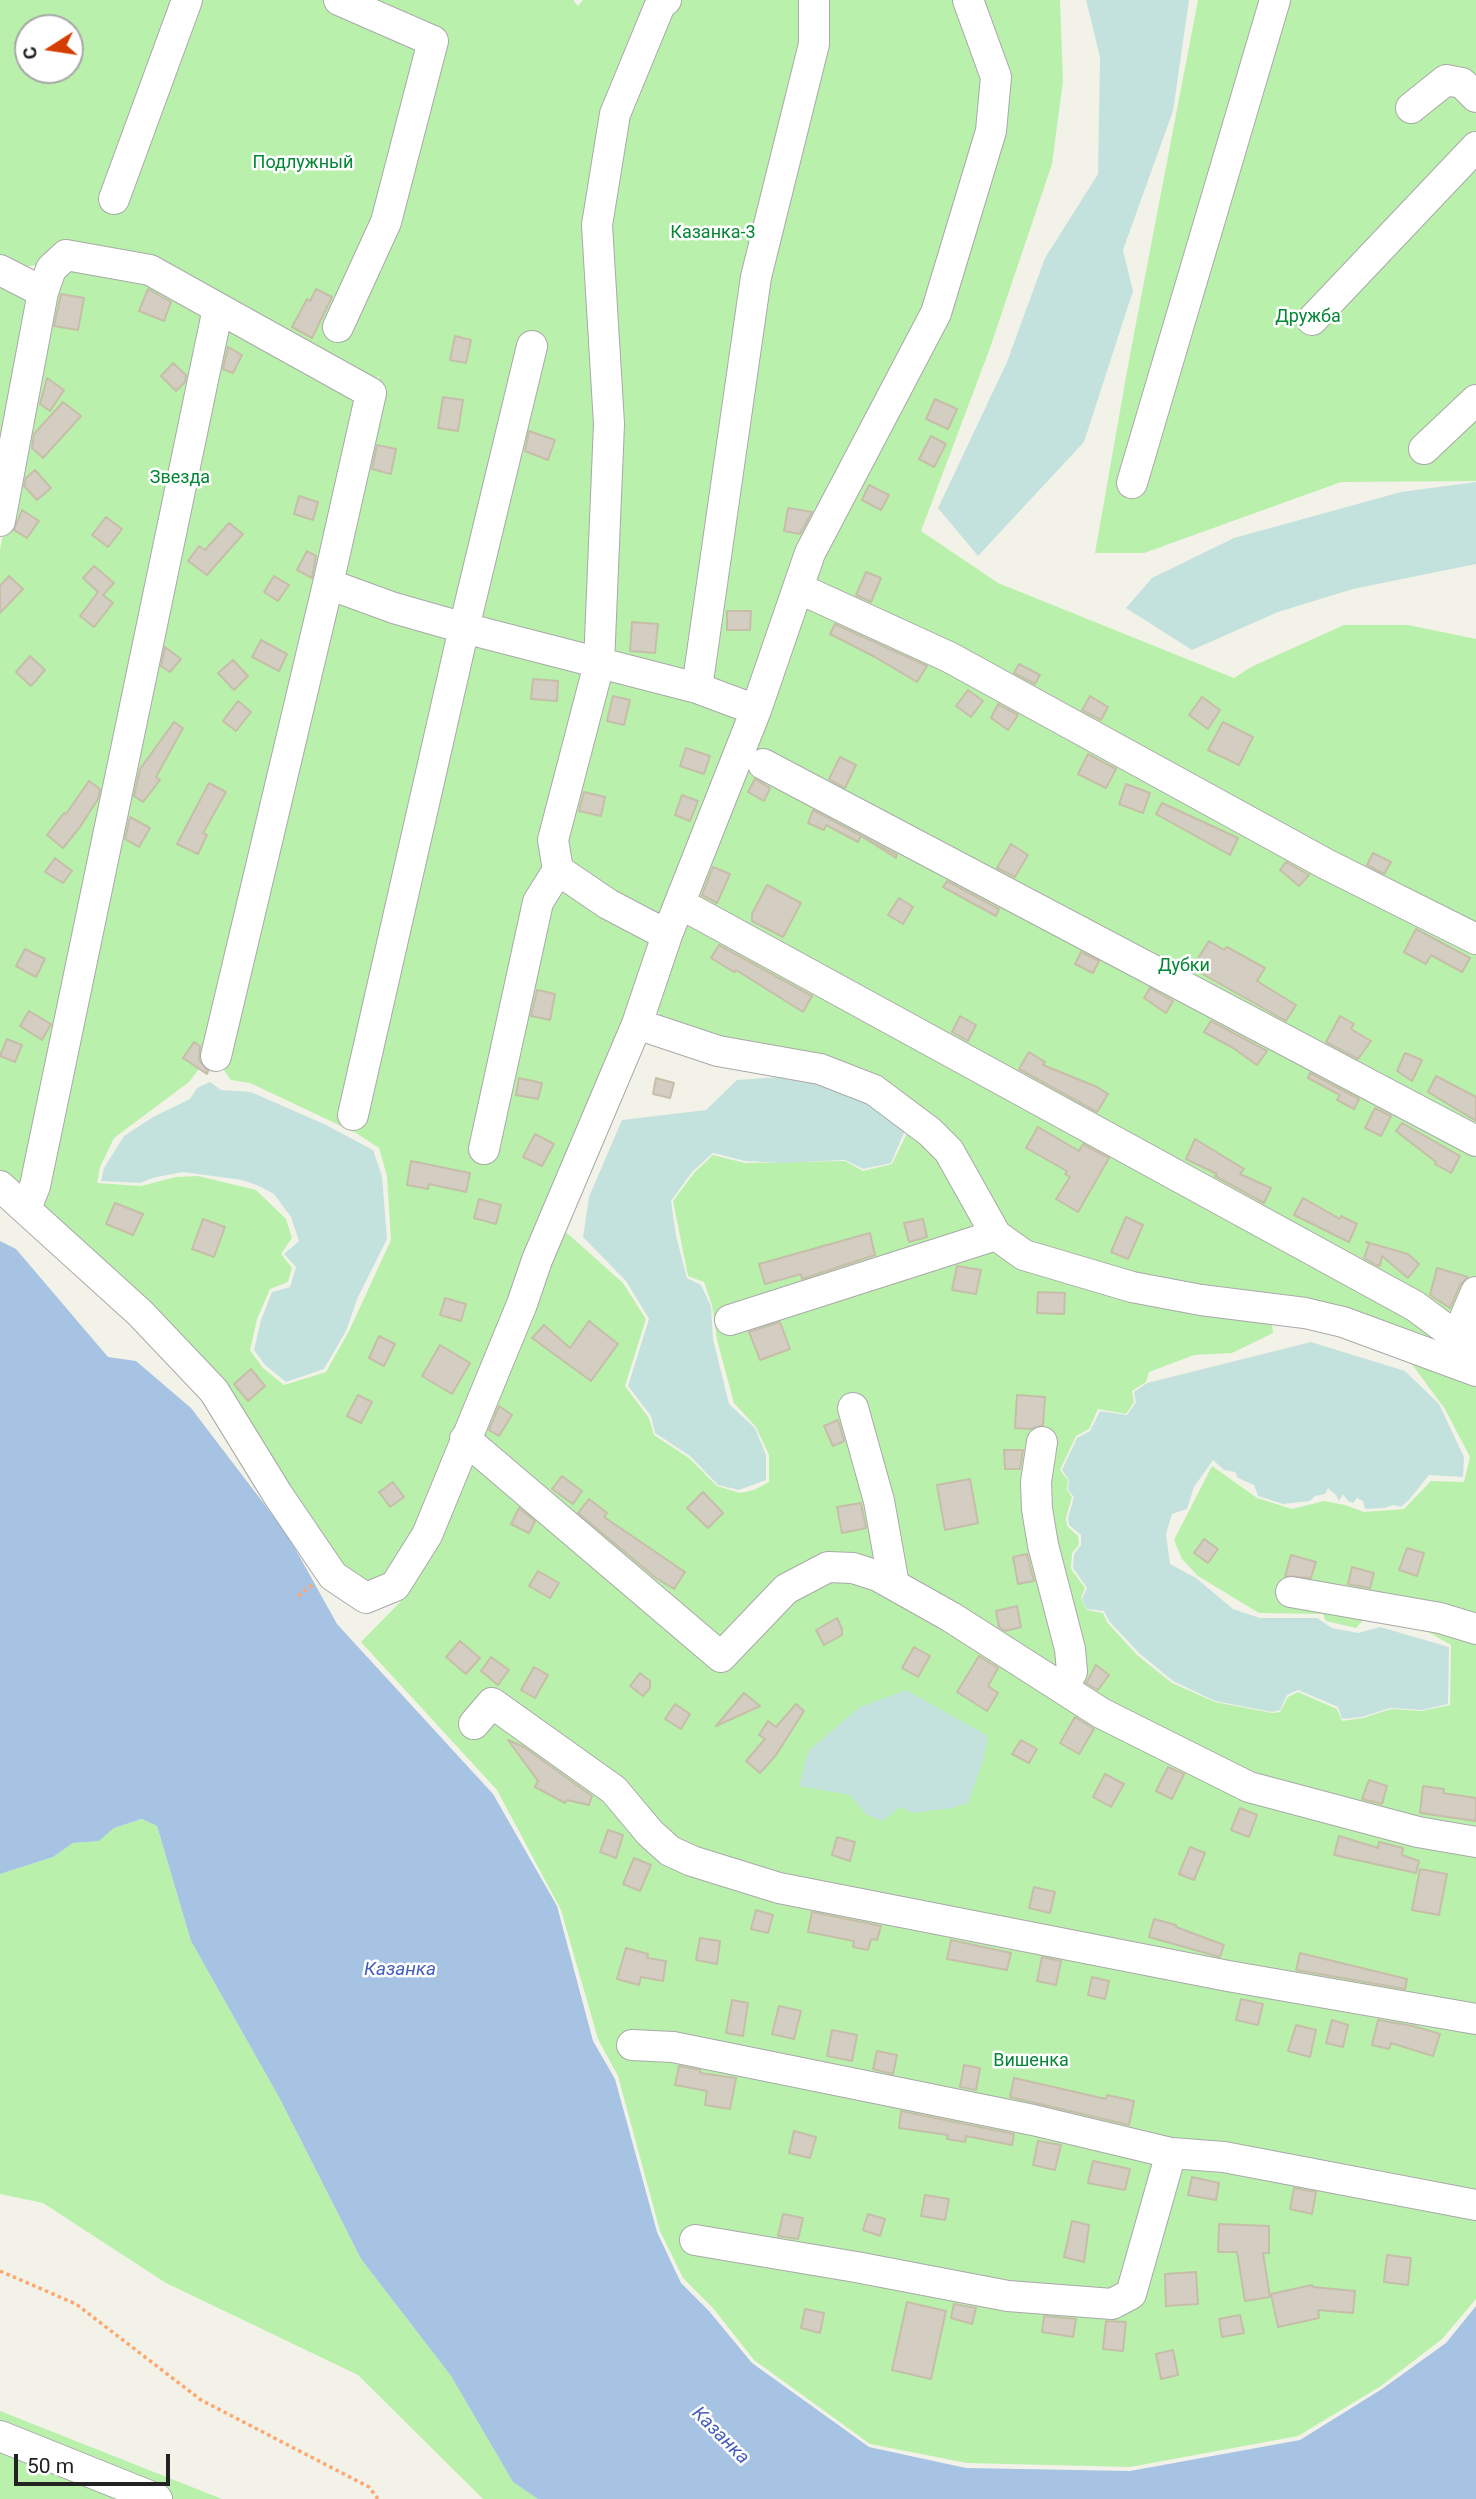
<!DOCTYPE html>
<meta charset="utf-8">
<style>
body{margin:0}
#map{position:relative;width:1476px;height:2499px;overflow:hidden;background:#f3f2e8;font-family:Roboto,sans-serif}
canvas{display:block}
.north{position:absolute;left:14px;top:14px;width:70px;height:70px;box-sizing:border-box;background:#fff;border:2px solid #a7a7a7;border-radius:50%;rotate:258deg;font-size:19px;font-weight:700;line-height:28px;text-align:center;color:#222}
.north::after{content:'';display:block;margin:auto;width:24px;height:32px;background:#d43e00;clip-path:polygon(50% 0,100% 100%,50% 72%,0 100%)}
.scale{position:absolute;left:14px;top:2454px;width:156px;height:32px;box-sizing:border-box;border:4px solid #222;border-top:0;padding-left:9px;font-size:21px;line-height:24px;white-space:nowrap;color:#222;-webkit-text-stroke:5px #fff;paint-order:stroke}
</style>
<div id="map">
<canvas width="1476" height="2499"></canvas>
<div class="north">С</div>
<div class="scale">50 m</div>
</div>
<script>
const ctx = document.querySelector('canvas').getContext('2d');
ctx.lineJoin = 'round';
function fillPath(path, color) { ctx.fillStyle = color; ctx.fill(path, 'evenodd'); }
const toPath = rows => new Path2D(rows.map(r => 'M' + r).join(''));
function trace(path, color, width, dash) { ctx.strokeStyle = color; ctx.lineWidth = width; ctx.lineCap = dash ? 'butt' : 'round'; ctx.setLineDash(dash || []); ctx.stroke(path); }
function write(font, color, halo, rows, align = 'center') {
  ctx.font = font + ' Roboto,sans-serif'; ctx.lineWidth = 5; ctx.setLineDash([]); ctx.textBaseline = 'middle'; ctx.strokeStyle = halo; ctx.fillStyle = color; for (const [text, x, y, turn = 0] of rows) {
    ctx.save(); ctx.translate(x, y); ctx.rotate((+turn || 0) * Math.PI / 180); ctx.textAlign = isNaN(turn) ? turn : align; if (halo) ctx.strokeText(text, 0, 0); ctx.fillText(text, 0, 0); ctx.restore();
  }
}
fillPath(toPath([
 [0,0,573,0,578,6,583,0,1060,0,1063,81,1052,164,990,348,921,531,998,583,1234,678,1251,667,1344,625,1408,625,1476,639,1476,1362,1345,1316,1270,1303,1201,1294,1132,1280,1029,1251,1000,1223,944,1133,881,1087,827,1062,714,1041,669,1028,650,1001,746,753,815,554,934,327,925,322,806,548,724,785,562,1188,485,1369,420,1532,398,1565,374,1585,345,1574,263,1456,215,1381,160,1318,0,1180,0,550,51,287,56,272,66,262,150,276,365,396,214,1049,189,1082,114,1138,100,1167,97,1183,141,1186,176,1177,198,1176,256,1190,286,1219,292,1238,281,1254,292,1268,288,1282,270,1289,257,1319,250,1350,263,1368,284,1385,326,1372,349,1331,391,1240,387,1176,379,1148,356,1133,250,1083,231,1080,224,1070,222,1056,378,394,379,375,371,387,149,264,65,248,50,250,37,265,9,269,0,265],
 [28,28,70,28,70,70,28,70],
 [1198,0,1476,0,1476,481,1341,482,1144,553,1095,553,1129,360],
 [0,277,37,297,0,493],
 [911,1125,942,1159,978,1229,1271,1317,1273,1333,1232,1353,1194,1355,1149,1372,1146,1382,1132,1391,1134,1402,1126,1414,1098,1409,1089,1429,1076,1436,1060,1470,1068,1480,1067,1490,1072,1497,1066,1518,1067,1526,1078,1536,1079,1545,1072,1553,1071,1569,1085,1588,1081,1598,1087,1610,1103,1613,1107,1622,1137,1655,1172,1683,1215,1702,1272,1713,1280,1712,1288,1697,1298,1692,1337,1709,1342,1721,1363,1718,1391,1709,1422,1711,1450,1705,1451,1645,1416,1625,1367,1616,1356,1628,1326,1621,1323,1614,1259,1613,1198,1576,1182,1559,1174,1540,1212,1466,1257,1498,1292,1509,1324,1501,1345,1505,1364,1512,1404,1509,1431,1481,1464,1482,1470,1457,1445,1409,1411,1363,1476,1379,1476,2299,1442,2339,1381,2386,1298,2436,1130,2467,967,2463,870,2444,754,2360,713,2308,683,2278,660,2231,618,2076,598,2039,561,1910,497,1790,361,1642,409,1593,558,1225,623,1283,646,1319,625,1386,649,1418,654,1435,689,1458,717,1486,740,1493,754,1490,769,1482,769,1455,756,1427,734,1403,717,1340,712,1305,704,1282,688,1276,673,1201,694,1173,713,1155,745,1163,845,1161,863,1171,892,1164],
 [143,1819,157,1826,191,1941,280,2099,361,2259,451,2376,513,2482,538,2499,483,2499,358,2375,166,2283,43,2203,0,2194,0,1874,53,1857,73,1843,99,1841,114,1828],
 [0,2411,222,2499,0,2499]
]), '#b9f0ab');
fillPath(toPath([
 [1086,0,1189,0,1173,111,1123,250,1133,291,1084,442,978,556,938,508,1007,362,1045,258,1098,174,1100,57],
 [1476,482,1476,564,1353,589,1278,612,1192,650,1126,608,1152,578,1234,538,1401,492],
 [781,1077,802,1078,881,1106,906,1128,891,1163,863,1169,845,1160,784,1163,745,1161,713,1153,692,1172,671,1201,676,1236,687,1278,701,1285,711,1306,713,1339,729,1404,755,1428,766,1455,766,1480,739,1490,718,1485,690,1456,655,1433,651,1416,628,1386,649,1319,626,1281,583,1237,589,1197,622,1120,706,1110,737,1080],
 [210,1082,221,1090,251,1092,324,1124,373,1150,382,1176,387,1239,358,1297,346,1331,324,1369,286,1382,265,1365,254,1350,261,1320,272,1292,290,1287,296,1267,284,1254,299,1241,291,1217,274,1194,259,1186,242,1180,183,1172,152,1178,140,1183,101,1181,104,1168,124,1136,153,1117,190,1099,197,1088],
 [1311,1342,1405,1371,1439,1404,1464,1457,1463,1477,1429,1475,1409,1500,1401,1507,1393,1505,1385,1508,1365,1509,1363,1501,1357,1498,1353,1503,1348,1501,1343,1494,1339,1501,1336,1495,1328,1488,1325,1494,1315,1496,1310,1501,1283,1504,1258,1496,1254,1485,1238,1478,1235,1472,1224,1470,1213,1460,1194,1487,1187,1509,1172,1514,1166,1534,1170,1564,1196,1578,1233,1609,1260,1618,1317,1618,1332,1628,1358,1633,1380,1627,1449,1647,1448,1704,1423,1710,1390,1708,1362,1717,1342,1719,1338,1707,1298,1690,1287,1695,1280,1710,1272,1712,1215,1701,1173,1681,1139,1653,1109,1621,1104,1611,1087,1609,1082,1599,1087,1588,1073,1568,1074,1554,1081,1545,1081,1535,1069,1525,1068,1518,1074,1497,1068,1490,1069,1480,1062,1470,1077,1438,1090,1431,1100,1411,1127,1415,1136,1402,1134,1392,1147,1383],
 [906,1690,988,1736,983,1761,968,1803,952,1808,912,1813,900,1807,883,1821,867,1815,850,1795,799,1786,808,1751,860,1707]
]), '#c4e2dd');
fillPath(toPath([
 [0,1241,16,1249,108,1357,136,1361,191,1408,287,1534,337,1624,493,1794,557,1906,593,2041,615,2079,657,2232,681,2283,709,2311,752,2363,869,2447,966,2468,1130,2471,1300,2440,1382,2389,1446,2343,1476,2306,1476,2499,538,2499,513,2482,451,2376,361,2259,280,2099,191,1941,157,1826,142,1819,114,1828,99,1841,73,1843,53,1857,0,1874]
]), '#a6c3e3');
const building = toPath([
 [148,289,171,302,164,321,139,311,148,289],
 [316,289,332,297,312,338,292,327,307,299,310,301,316,289],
 [61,294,84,298,78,330,54,326,61,294],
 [455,336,471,340,466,363,450,360,455,336],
 [228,347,242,355,233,373,223,369,228,347],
 [173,363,186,375,185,382,176,391,161,376,173,363],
 [47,378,64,390,50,411,40,404,47,378],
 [443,397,463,400,458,431,438,428,443,397],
 [935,399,957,409,948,429,926,419,935,399],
 [63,402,81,416,43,458,32,448,34,434,63,402],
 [529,431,555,440,548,460,525,451,529,431],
 [931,436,946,444,934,467,919,459,931,436],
 [377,445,396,449,391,474,372,469,377,445],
 [35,470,51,488,37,500,24,486,26,478,35,470],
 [869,485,889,495,881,510,862,500,869,485],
 [299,496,318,502,313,520,294,514,299,496],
 [788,508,812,512,800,534,784,531,788,508],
 [22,510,39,521,27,538,14,530,22,510],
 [106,517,122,529,108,547,92,535,106,517],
 [229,523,243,534,207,575,188,561,199,546,205,550,229,523],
 [307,551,316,556,312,578,297,570,307,551],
 [94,566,114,583,103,595,113,603,94,627,80,616,98,592,83,578,94,566],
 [866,572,881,578,871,602,856,595,866,572],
 [9,576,23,589,0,613,0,586,9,576],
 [274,576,289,585,278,601,264,592,274,576],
 [727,611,751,611,750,630,727,630,727,611],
 [632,622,658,624,655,653,630,651,632,622],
 [835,624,927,666,917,682,875,657,830,634,835,624],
 [261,640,287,654,279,671,252,657,261,640],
 [165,647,181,659,170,672,161,666,165,647],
 [30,656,45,670,31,686,16,672,30,656],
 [233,660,248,676,234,690,218,673,233,660],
 [1019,664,1040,675,1035,684,1014,673,1019,664],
 [533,679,558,681,557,701,531,699,533,679],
 [968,690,983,701,971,717,956,706,968,690],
 [613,696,630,700,624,725,607,721,613,696],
 [1090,696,1108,707,1101,720,1082,710,1090,696],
 [1202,697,1220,710,1208,729,1189,715,1202,697],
 [238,701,251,712,236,731,223,721,238,701],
 [998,704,1018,715,1008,730,991,718,998,704],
 [174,722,183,728,156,777,160,780,143,802,134,796,140,769,174,722],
 [1223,722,1253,737,1239,765,1208,750,1223,722],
 [686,748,710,756,704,774,680,766,686,748],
 [1088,754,1116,769,1106,788,1078,774,1088,754],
 [840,757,856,765,845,788,829,779,840,757],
 [755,779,770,788,764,801,748,792,755,779],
 [89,781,100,789,98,799,80,827,63,848,47,835,64,813,66,814,89,781],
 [209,783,226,792,203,833,207,835,198,854,177,844,209,783],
 [1126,784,1150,793,1143,813,1119,804,1126,784],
 [584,792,605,797,601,816,579,811,584,792],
 [682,795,698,801,690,821,675,815,682,795],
 [1162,803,1238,838,1230,855,1156,814,1162,803],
 [813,810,897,855,896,858,861,836,858,842,826,825,824,830,808,823,813,810],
 [130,817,150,828,139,847,125,839,130,817],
 [1011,844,1028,855,1015,877,997,868,1011,844],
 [1373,853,1391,862,1384,874,1367,865,1373,853],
 [55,858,72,871,63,883,45,872,55,858],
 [1286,862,1309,875,1299,886,1280,870,1286,862],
 [713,867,730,874,717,903,702,895,713,867],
 [947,881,999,909,996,916,943,887,947,881],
 [767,885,801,903,783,937,752,921,752,914,767,885],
 [899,898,913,907,903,924,888,915,899,898],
 [1416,929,1470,958,1462,972,1431,955,1426,964,1404,952,1416,929],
 [1209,941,1224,950,1227,947,1265,968,1257,981,1296,1005,1286,1021,1192,968,1209,941],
 [719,945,812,996,803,1012,736,970,734,972,711,958,719,945],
 [25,949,45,959,36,977,16,966,25,949],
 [1081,952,1099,961,1093,973,1075,964,1081,952],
 [1150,988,1173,1001,1166,1013,1144,998,1150,988],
 [537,990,555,994,550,1020,531,1016,537,990],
 [29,1011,51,1024,42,1040,20,1026,29,1011],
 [960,1016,976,1025,968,1041,952,1032,960,1016],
 [1340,1016,1354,1024,1351,1029,1371,1041,1358,1059,1326,1042,1340,1016],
 [1211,1021,1267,1051,1257,1065,1233,1048,1204,1032,1211,1021],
 [7,1039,22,1045,15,1062,0,1056,7,1039],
 [194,1042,200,1046,199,1060,208,1071,207,1074,183,1058,194,1042],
 [1029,1052,1045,1062,1043,1065,1097,1087,1108,1094,1097,1112,1019,1069,1029,1052],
 [1405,1053,1422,1060,1412,1081,1397,1071,1405,1053],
 [1310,1073,1359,1099,1354,1109,1337,1100,1340,1095,1308,1078,1310,1073],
 [1436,1076,1476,1097,1476,1121,1428,1092,1436,1076],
 [519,1078,542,1083,538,1099,516,1095,519,1078],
 [656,1078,674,1083,670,1098,653,1094,656,1078],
 [1375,1108,1391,1116,1381,1136,1365,1128,1375,1108],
 [1402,1123,1460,1156,1451,1173,1435,1164,1436,1162,1396,1131,1402,1123],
 [1038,1127,1079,1151,1083,1144,1109,1158,1078,1212,1056,1199,1070,1177,1065,1174,1067,1171,1026,1148,1038,1127],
 [535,1134,554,1144,542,1166,523,1157,535,1134],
 [1195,1139,1244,1169,1240,1174,1271,1188,1264,1203,1215,1176,1217,1174,1186,1159,1195,1139],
 [411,1161,470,1173,466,1192,429,1184,428,1189,407,1185,411,1161],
 [1303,1198,1340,1219,1341,1216,1357,1224,1349,1242,1294,1215,1303,1198],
 [479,1199,501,1205,496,1224,474,1218,479,1199],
 [115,1203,143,1214,133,1235,106,1224,115,1203],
 [1126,1217,1143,1225,1128,1259,1111,1252,1126,1217],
 [203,1219,225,1227,214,1257,192,1249,203,1219],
 [923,1219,927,1237,909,1242,904,1223,923,1219],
 [870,1233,875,1255,802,1279,801,1274,765,1284,759,1264,870,1233],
 [1366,1242,1408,1254,1419,1264,1408,1278,1382,1256,1380,1266,1376,1265,1364,1258,1369,1244,1366,1242],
 [957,1266,981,1270,976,1294,952,1290,957,1266],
 [1437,1268,1468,1277,1460,1285,1450,1308,1430,1295,1437,1268],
 [1038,1292,1065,1293,1064,1314,1037,1313,1038,1292],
 [445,1298,466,1304,461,1321,440,1315,445,1298],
 [589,1321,618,1344,591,1381,532,1338,544,1325,570,1348,589,1321],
 [780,1322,790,1349,760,1360,749,1332,780,1322],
 [379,1336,395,1344,384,1366,369,1358,379,1336],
 [440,1345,470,1363,452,1394,422,1376,440,1345],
 [251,1369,265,1386,248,1401,234,1384,251,1369],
 [358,1395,372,1402,361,1423,347,1416,358,1395],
 [1017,1395,1045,1397,1043,1425,1031,1429,1015,1428,1017,1395],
 [499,1406,512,1415,499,1436,489,1430,499,1406],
 [838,1420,844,1441,833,1446,824,1426,838,1420],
 [1004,1450,1023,1450,1020,1469,1005,1469,1004,1450],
 [562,1476,582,1491,573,1504,552,1489,562,1476],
 [970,1479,978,1523,945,1530,937,1485,970,1479],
 [393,1482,404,1497,390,1507,379,1492,393,1482],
 [703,1492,723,1513,708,1528,687,1508,703,1492],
 [589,1499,607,1513,604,1517,685,1572,674,1589,656,1578,578,1513,589,1499],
 [861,1503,866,1528,842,1533,837,1507,861,1503],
 [519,1508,535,1521,529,1533,511,1524,519,1508],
 [1204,1539,1218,1549,1208,1563,1194,1553,1204,1539],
 [1407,1548,1424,1553,1417,1576,1399,1570,1407,1548],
 [1027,1554,1034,1581,1018,1584,1013,1557,1027,1554],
 [1291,1555,1316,1562,1311,1578,1285,1576,1291,1555],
 [1352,1567,1374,1573,1370,1588,1348,1584,1352,1567],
 [538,1571,559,1583,550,1598,529,1586,538,1571],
 [1017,1606,1021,1627,1005,1631,999,1627,996,1611,1017,1606],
 [837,1618,842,1629,842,1635,824,1645,816,1630,837,1618],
 [460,1641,480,1658,466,1674,446,1657,460,1641],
 [914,1647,930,1656,918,1677,902,1668,914,1647],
 [979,1656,998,1668,988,1686,998,1693,987,1711,957,1692,979,1656],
 [491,1657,509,1670,498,1685,481,1671,491,1657],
 [1096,1665,1109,1675,1098,1690,1086,1683,1096,1665],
 [534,1667,548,1675,535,1698,521,1690,534,1667],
 [640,1673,650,1681,650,1688,643,1696,630,1686,640,1673],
 [744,1693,760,1706,716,1726,744,1693],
 [675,1704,690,1714,681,1729,665,1719,675,1704],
 [796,1704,804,1711,776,1755,760,1773,746,1761,765,1739,759,1735,768,1721,776,1727,796,1704],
 [1075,1717,1094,1729,1079,1754,1060,1743,1075,1717],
 [508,1740,524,1747,592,1796,589,1805,567,1800,565,1803,535,1787,538,1781,508,1740],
 [1021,1740,1037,1749,1029,1763,1012,1754,1021,1740],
 [1168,1767,1184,1774,1172,1799,1156,1791,1168,1767],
 [1105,1774,1124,1784,1111,1807,1093,1797,1105,1774],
 [1369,1780,1387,1786,1382,1804,1362,1799,1369,1780],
 [1423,1786,1444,1789,1443,1793,1476,1798,1476,1821,1420,1813,1423,1786],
 [1240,1808,1257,1815,1249,1837,1231,1830,1240,1808],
 [608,1830,623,1835,616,1858,600,1852,608,1830],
 [1339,1836,1378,1848,1379,1842,1403,1848,1402,1855,1419,1861,1416,1873,1334,1855,1339,1836],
 [837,1837,855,1842,850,1861,832,1855,837,1837],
 [1190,1847,1205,1853,1194,1880,1179,1874,1190,1847],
 [634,1858,651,1865,640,1891,623,1884,634,1858],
 [1420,1869,1447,1874,1439,1915,1412,1910,1420,1869],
 [1034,1887,1055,1892,1050,1913,1029,1908,1034,1887],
 [756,1910,773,1915,768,1933,751,1929,756,1910],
 [812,1912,881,1926,877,1940,871,1939,868,1950,853,1947,854,1941,808,1932,812,1912],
 [1154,1919,1176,1925,1176,1927,1224,1945,1220,1957,1149,1937,1154,1919],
 [700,1938,720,1941,717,1964,696,1960,700,1938],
 [951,1940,1011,1953,1007,1970,947,1959,951,1940],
 [626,1948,648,1954,647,1958,666,1961,663,1981,641,1977,639,1985,617,1979,626,1948],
 [1300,1953,1407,1979,1405,1989,1296,1970,1300,1953],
 [1042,1957,1061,1961,1056,1985,1037,1981,1042,1957],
 [1092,1977,1109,1981,1105,1999,1088,1995,1092,1977],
 [1241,1999,1263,2004,1258,2025,1236,2020,1241,1999],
 [732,2000,748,2003,743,2036,726,2033,732,2000],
 [779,2006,801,2011,794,2039,772,2034,779,2006],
 [1332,2020,1348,2025,1343,2047,1326,2043,1332,2020],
 [1378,2020,1413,2026,1440,2034,1433,2056,1391,2043,1389,2049,1372,2045,1378,2020],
 [1296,2025,1316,2030,1310,2057,1288,2051,1296,2025],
 [832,2030,857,2035,852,2061,827,2056,832,2030],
 [877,2051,897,2055,893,2074,873,2069,877,2051],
 [964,2065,980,2068,976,2090,960,2087,964,2065],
 [679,2066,700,2070,700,2073,736,2078,730,2109,705,2105,707,2091,675,2085,679,2066],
 [1014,2078,1106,2099,1107,2095,1134,2101,1129,2125,1010,2097,1014,2078],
 [901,2111,1014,2134,1012,2145,966,2136,965,2142,947,2139,948,2135,899,2128,901,2111],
 [794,2131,816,2137,810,2158,789,2153,794,2131],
 [1038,2141,1061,2145,1055,2170,1033,2165,1038,2141],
 [1093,2161,1130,2169,1125,2190,1088,2183,1093,2161],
 [1192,2177,1219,2183,1216,2200,1188,2195,1192,2177],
 [1294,2188,1316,2192,1312,2214,1290,2209,1294,2188],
 [925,2195,949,2199,945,2220,921,2216,925,2195],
 [783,2214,803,2218,798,2239,778,2236,783,2214],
 [868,2214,885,2219,880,2236,863,2230,868,2214],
 [1072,2221,1089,2225,1084,2262,1064,2257,1072,2221],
 [1219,2224,1269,2226,1269,2253,1263,2253,1270,2297,1245,2301,1237,2252,1218,2252,1219,2224],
 [1387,2255,1411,2258,1408,2285,1384,2282,1387,2255],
 [1196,2272,1198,2304,1166,2306,1165,2274,1196,2272],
 [1312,2285,1313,2287,1355,2291,1353,2313,1318,2310,1319,2318,1278,2327,1271,2294,1312,2285],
 [907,2302,946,2311,931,2379,892,2370,907,2302],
 [954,2304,976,2308,972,2324,951,2318,954,2304],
 [805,2309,824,2313,820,2333,801,2328,805,2309],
 [1240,2315,1244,2333,1222,2337,1219,2319,1240,2315],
 [1044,2316,1076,2319,1073,2337,1042,2332,1044,2316],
 [1106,2321,1126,2322,1123,2351,1103,2349,1106,2321],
 [1173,2350,1178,2375,1161,2379,1156,2354,1173,2350]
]);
fillPath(building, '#d3cec1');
trace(building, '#c6bea9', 2);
const minor = toPath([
 [1411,108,1446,80,1462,83,1476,97],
 [114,199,187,0],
 [0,270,43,292,51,269,66,255,150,270,218,308,35,1186,26,1208],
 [218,308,371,393,328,584,394,608,464,628,697,688,756,710],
 [1312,320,1476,147],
 [338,327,386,222,433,41,339,0],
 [1424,449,1476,400],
 [1132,483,1275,0],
 [0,521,43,292],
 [798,588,949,657,1326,864,1476,939],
 [697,688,756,277,814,44,814,0],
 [763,764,1476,1141],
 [558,870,608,904,667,935],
 [681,904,1415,1306,1462,1341],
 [637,1024,718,1051,820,1069,874,1090,930,1132,949,1151,996,1235,1024,1255,1132,1287,1201,1300,1305,1313,1343,1322,1476,1371],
 [216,1056,328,584],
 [353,1115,464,628,532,346],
 [484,1149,538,902,558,870,553,840,599,664,609,424,597,225,615,114,660,5,666,0],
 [0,1186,140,1313,214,1391,278,1495,333,1576,366,1598,395,1586,427,1535,522,1304,537,1260,637,1024,667,935,756,710,810,553,936,313,991,131,996,77,968,0],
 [730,1320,996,1235],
 [1462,1355,1464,1320,1476,1292],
 [853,1408,879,1501,894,1585],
 [465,1439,721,1657,786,1589,828,1567,853,1568,878,1576,951,1617,1101,1713,1249,1787,1418,1832,1476,1842],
 [1042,1442,1036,1482,1037,1509,1043,1545,1070,1649,1072,1672,1063,1688],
 [1291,1592,1440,1618,1476,1629],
 [474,1724,492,1703,614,1790,650,1833,670,1851,692,1861,779,1888,1228,1976,1476,2019],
 [632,2045,673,2047,1033,2120,1171,2153,1224,2157,1476,2205],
 [695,2240,856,2267,1008,2296,1112,2304,1131,2294,1171,2153],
 [0,2436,157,2499]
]);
trace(minor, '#a9a9a9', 32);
trace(toPath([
 [298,1596,312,1585],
 [0,2271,76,2304,201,2400,369,2487,378,2499]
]), '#ffa66d', 3.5, [3.5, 3.5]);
trace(minor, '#fff', 30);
write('18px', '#048735', '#fff', [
 ["Подлужный",303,163],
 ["Казанка-3",713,233],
 ["Дружба",1308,317],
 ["Звезда",180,478],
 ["Дубки",1184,966],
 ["Вишенка",1031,2061]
]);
write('italic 19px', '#455ebb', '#fff', [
 ["Казанка",400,1970],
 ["Казанка",720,2436,45]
]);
</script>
